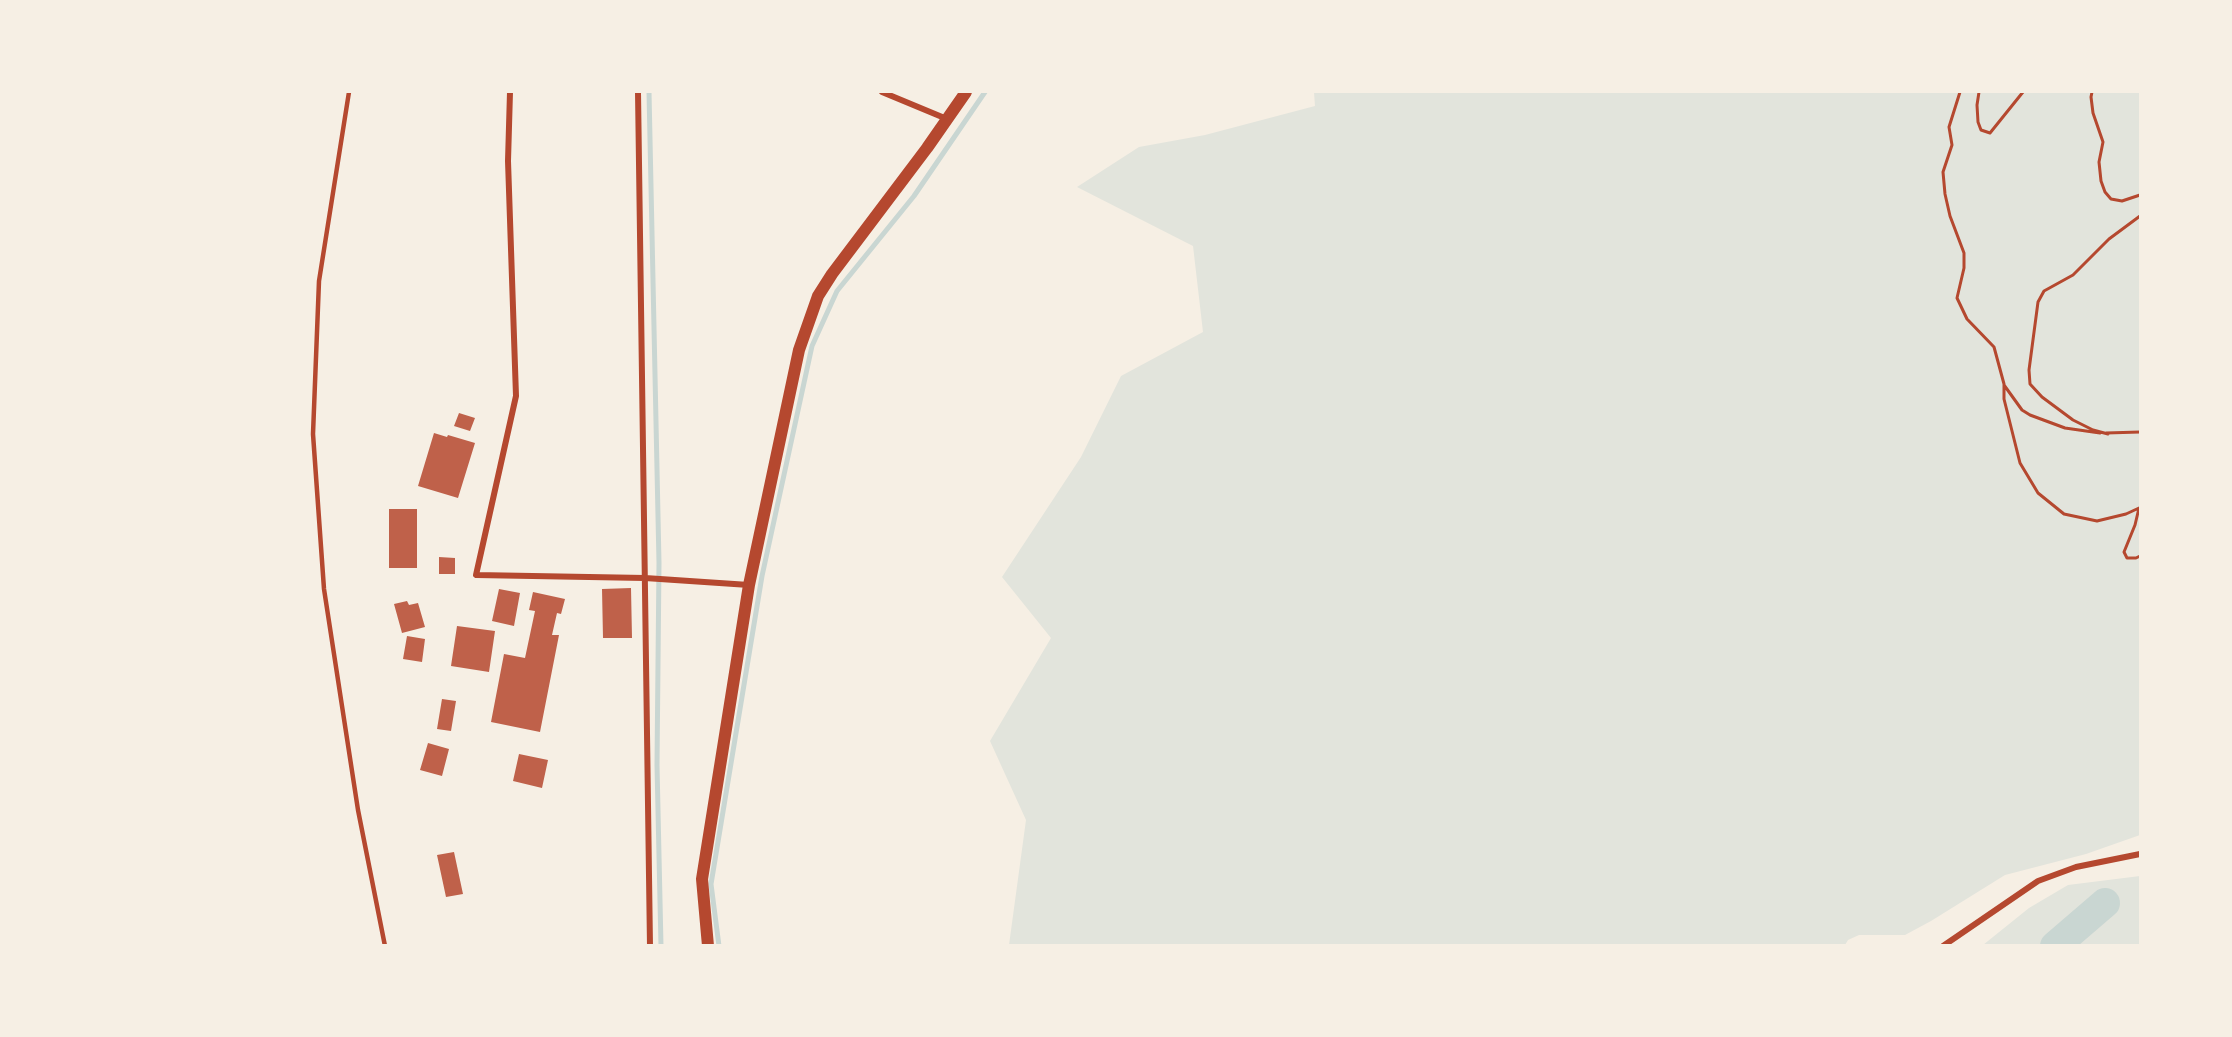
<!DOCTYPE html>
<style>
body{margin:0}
#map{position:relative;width:2232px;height:1037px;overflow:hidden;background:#f6efe4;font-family:"IBM Plex Serif",serif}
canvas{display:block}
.frame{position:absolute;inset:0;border:93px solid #f6efe4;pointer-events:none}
</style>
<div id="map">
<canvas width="2232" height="1037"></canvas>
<div class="frame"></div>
</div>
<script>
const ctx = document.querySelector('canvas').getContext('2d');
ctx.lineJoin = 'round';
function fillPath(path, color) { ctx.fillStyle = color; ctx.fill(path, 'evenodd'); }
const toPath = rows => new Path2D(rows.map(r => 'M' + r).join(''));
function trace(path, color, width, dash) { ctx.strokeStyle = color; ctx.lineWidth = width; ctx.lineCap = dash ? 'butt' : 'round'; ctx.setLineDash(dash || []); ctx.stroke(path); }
fillPath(toPath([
 [1314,92,2140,92,2140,835,2086,854,2005,875,1931,921,1905,935,1859,935,1848,940,1845,945,1009,945,1026,820,990,741,1051,638,1002,577,1081,457,1121,376,1203,332,1193,246,1077,187,1139,147,1205,135,1315,106],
 [2140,876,2140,945,1983,945,2029,908,2068,885]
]), '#e2e4dc');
trace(toPath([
 [649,92,659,563,657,765,661,946],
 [719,946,711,884,762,576,812,346,837,291,914,196,985,92]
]), '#c9d6d2', 5);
trace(toPath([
 [2055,946,2105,903]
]), '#c9d6d2', 30);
fillPath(toPath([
 [459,413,475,418,470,431,454,426],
 [434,433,447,437,448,435,475,443,458,498,418,486],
 [389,509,417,509,417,568,389,568],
 [439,557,455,558,455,574,439,574],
 [631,588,632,638,603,638,602,589],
 [499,589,520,593,514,626,492,621],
 [533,592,565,599,561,614,557,613,552,635,559,635,540,732,491,722,504,654,525,658,535,611,529,610],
 [407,601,409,605,418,603,425,627,402,633,394,604],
 [457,626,495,631,489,672,451,666],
 [407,636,425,639,422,662,403,659],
 [442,699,456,701,451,731,437,729],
 [428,743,449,749,442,776,420,770],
 [519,754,548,760,542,788,513,781],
 [454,852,463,894,446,897,437,855]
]), '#bf614a');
trace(toPath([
 [1960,92,1949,127,1952,145,1943,172,1945,194,1950,216,1964,253,1964,268,1957,298,1967,319,1994,347,2004,384,2004,399,2020,463,2038,493,2064,514,2097,521,2126,514,2139,508,2135,525,2124,552,2127,558,2136,558,2140,556],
 [1979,92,1977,105,1978,122,1981,130,1990,133,2023,92],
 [2092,92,2091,97,2093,113,2103,142,2099,162,2101,181,2105,192,2111,199,2122,201,2140,195],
 [2004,385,2022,410,2030,415,2065,428,2100,433],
 [2106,433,2140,432],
 [2108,434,2093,430,2073,420,2042,397,2030,384,2029,370,2038,302,2044,291,2073,275,2109,239,2140,216]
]), '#b5482f', 3);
trace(toPath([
 [349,92,319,281,313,434,324,589,358,810,385,946]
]), '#b5482f', 4.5);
trace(toPath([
 [510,92,508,161,516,396,476,575,645,578,749,585],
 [638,92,650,946],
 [882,92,947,119],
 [1943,946,2038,881,2076,867,2140,854]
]), '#b5482f', 6);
trace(toPath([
 [708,946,702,879,749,585,799,350,818,296,832,274,927,148,966,92]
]), '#b5482f', 12);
</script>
